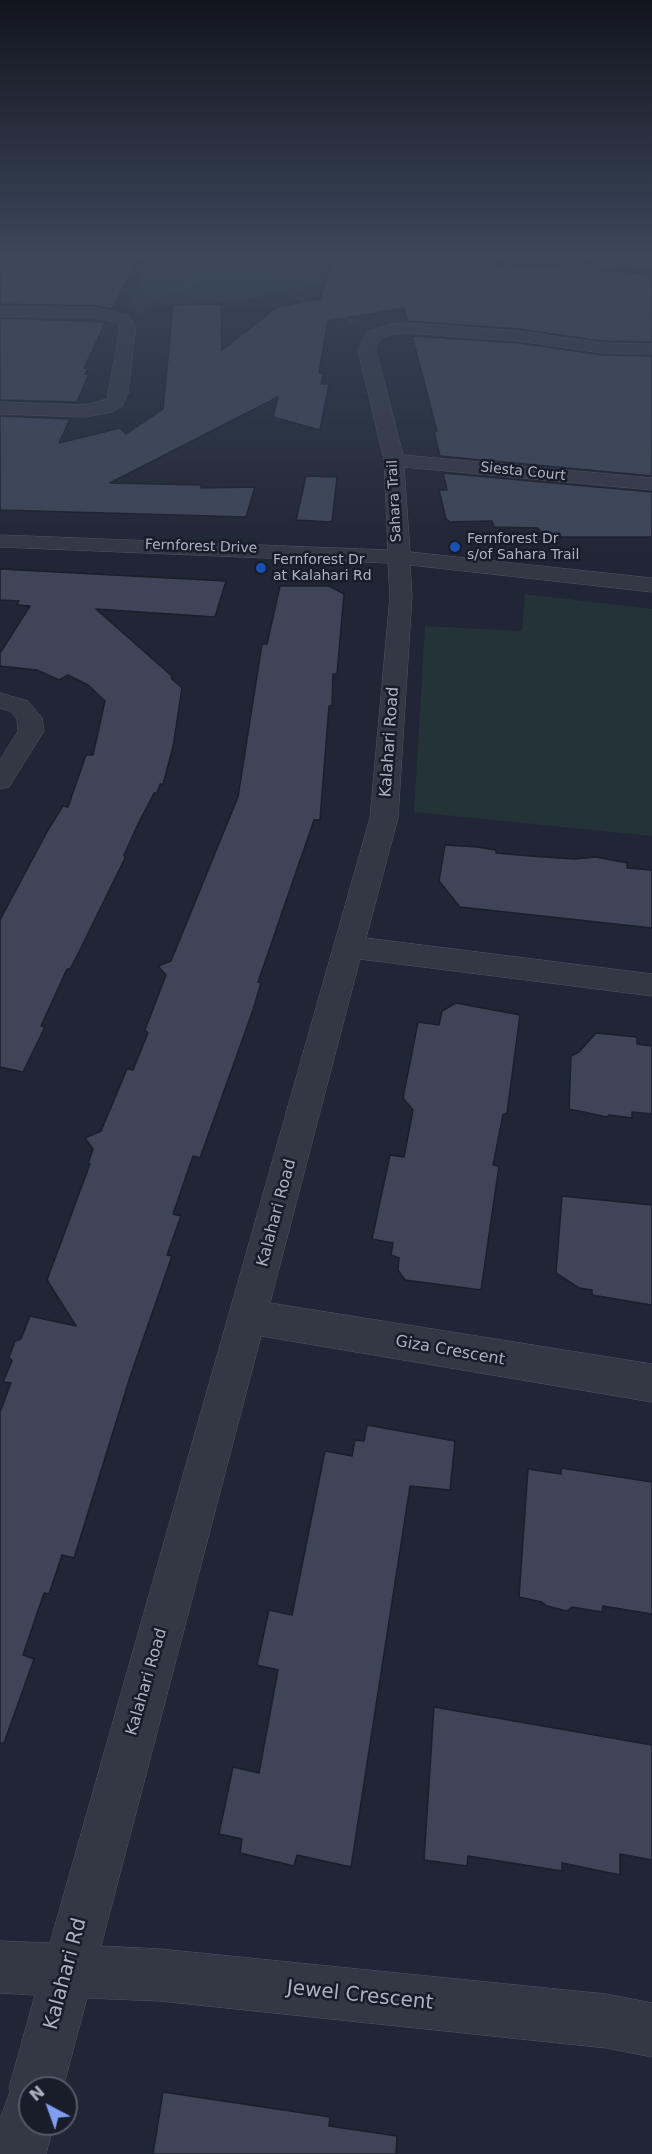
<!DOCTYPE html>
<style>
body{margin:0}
#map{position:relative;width:652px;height:2154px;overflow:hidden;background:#202635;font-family:"DejaVu Sans",sans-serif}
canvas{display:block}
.north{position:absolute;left:18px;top:2076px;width:60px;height:60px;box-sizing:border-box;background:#191d2a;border:2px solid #545967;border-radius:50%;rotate:319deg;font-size:16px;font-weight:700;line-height:24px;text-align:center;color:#adb2c3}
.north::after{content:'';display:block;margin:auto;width:21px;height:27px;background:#819df3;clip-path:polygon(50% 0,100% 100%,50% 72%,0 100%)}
</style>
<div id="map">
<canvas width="652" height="2154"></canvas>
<div class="north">N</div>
</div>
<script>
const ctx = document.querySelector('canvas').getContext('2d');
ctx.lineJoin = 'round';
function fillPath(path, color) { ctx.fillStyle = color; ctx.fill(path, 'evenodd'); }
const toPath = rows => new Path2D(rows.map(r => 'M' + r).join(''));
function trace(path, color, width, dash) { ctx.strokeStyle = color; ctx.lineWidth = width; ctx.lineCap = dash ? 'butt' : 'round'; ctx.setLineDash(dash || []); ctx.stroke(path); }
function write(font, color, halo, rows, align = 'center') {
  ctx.font = font + ' "DejaVu Sans",sans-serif'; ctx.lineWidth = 5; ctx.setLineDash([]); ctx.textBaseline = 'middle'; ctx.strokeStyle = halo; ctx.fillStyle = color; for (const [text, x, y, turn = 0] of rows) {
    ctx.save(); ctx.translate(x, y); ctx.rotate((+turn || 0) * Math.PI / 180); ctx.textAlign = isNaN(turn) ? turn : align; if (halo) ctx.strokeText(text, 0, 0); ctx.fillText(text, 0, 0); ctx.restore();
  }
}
fillPath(toPath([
 [144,256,331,256,320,285,237,301,156,306,140,313,124,308,133,300,143,274],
 [525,594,652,609,652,836,414,812,425,626,522,631]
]), '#233337');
const building = toPath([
 [0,256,140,256,112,309,97,306,0,304,0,256],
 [373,258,472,260,497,262,497,265,652,274,652,342,602,341,519,329,408,321,404,308,328,321,319,373,324,373,321,384,329,384,320,430,273,417,278,397,110,483,201,485,201,488,255,487,246,517,0,510,0,416,70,419,59,443,120,428,126,434,163,409,173,305,221,304,222,350,277,307,320,299,332,259,372,261,373,258],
 [0,318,106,322,84,368,88,368,85,374,89,374,77,402,0,400,0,318],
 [412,336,519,343,602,355,652,356,652,476,440,456,434,431,437,431,412,336],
 [443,473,652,492,652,537,544,537,538,528,494,527,492,521,450,522,446,519,439,490,447,490,443,473],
 [306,476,337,477,332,522,296,520,306,476],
 [0,569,226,581,215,617,96,609,173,677,171,678,182,688,173,747,163,784,160,784,157,793,154,793,138,824,124,855,125,858,77,956,70,969,67,969,41,1026,45,1027,23,1072,0,1067,0,920,48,830,63,806,68,807,86,755,93,755,105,701,88,685,68,675,59,680,37,670,0,666,0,653,30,606,17,605,19,601,0,600,0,569],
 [280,586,329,586,344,594,337,674,333,674,332,706,329,706,320,820,314,820,258,982,261,983,253,1010,200,1158,193,1156,173,1214,181,1216,167,1255,172,1256,131,1374,74,1558,62,1555,49,1594,44,1593,23,1655,34,1659,4,1743,0,1743,0,1412,11,1383,3,1382,12,1361,9,1357,15,1341,21,1339,30,1316,76,1326,47,1280,90,1164,88,1164,93,1149,85,1138,101,1131,127,1069,133,1070,148,1033,145,1030,166,975,158,966,171,961,238,797,262,644,267,644,280,586],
 [445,845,477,847,496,850,496,853,530,856,574,859,596,857,627,863,627,868,652,870,652,928,460,907,439,881,445,845],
 [456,1003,520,1015,507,1113,503,1115,493,1165,499,1166,481,1290,405,1280,398,1270,399,1258,391,1255,393,1243,372,1239,390,1155,404,1157,413,1110,403,1098,418,1022,439,1025,442,1011,456,1003],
 [596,1033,637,1037,637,1044,652,1046,652,1114,632,1112,632,1118,609,1115,607,1117,569,1109,571,1056,579,1052,596,1033],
 [562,1196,652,1205,652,1305,592,1295,592,1290,579,1288,556,1273,562,1196],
 [367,1425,455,1441,450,1490,410,1486,351,1867,297,1855,294,1866,240,1853,242,1839,219,1834,233,1767,259,1773,278,1670,257,1665,269,1610,292,1615,325,1451,352,1456,355,1440,364,1441,367,1425],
 [561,1468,652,1482,652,1614,603,1606,602,1612,572,1607,567,1611,547,1606,542,1602,519,1597,528,1469,561,1474,561,1468],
 [434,1707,652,1745,652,1860,620,1854,620,1875,562,1863,562,1871,468,1856,467,1866,424,1860,434,1707],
 [163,2092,330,2117,329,2126,397,2136,396,2154,153,2154,163,2092]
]);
fillPath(building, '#3e4558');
trace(building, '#1b1f2c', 1.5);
const minor = toPath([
 [584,256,652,256,652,264,591,261,584,256],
 [0,306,97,308,129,315,136,327,128,393,122,406,112,412,85,417,0,414,0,402,85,405,107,399,120,327,117,323,97,318,0,316,0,306],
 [406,323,519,331,602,343,652,344,652,354,602,353,519,341,406,333,393,334,380,339,376,350,403,455,652,478,652,490,404,467,410,552,652,578,652,592,410,565,412,596,398,818,366,938,652,974,652,996,360,959,270,1303,652,1364,652,1402,261,1336,101,1946,160,1949,606,1994,652,2003,652,2057,606,2048,160,2001,87,1998,63,2088,30,2088,30,2124,54,2124,46,2154,0,2154,0,2119,10,2092,9,2088,35,1995,0,1993,0,1941,50,1943,370,818,390,596,388,563,0,547,0,535,388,550,384,460,358,350,367,332,390,324,406,323],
 [0,693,28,701,42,718,44,731,9,787,0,789,0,760,18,731,17,719,10,711,0,708,0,693]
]);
trace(minor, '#515564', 1);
trace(toPath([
 [189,256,207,263,208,271,204,278],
 [207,263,280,263,299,256],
 [267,279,278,276,280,263],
 [142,303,204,278,267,279,278,290,353,321]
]), '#3f4e53', 2, [2, 2]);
fillPath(minor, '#333845');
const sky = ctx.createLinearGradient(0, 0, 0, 558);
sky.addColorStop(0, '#12151d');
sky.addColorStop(0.46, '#3c475c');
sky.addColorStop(1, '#3c475c00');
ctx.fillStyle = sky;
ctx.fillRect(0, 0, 652, 558);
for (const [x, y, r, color] of [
 [455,547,6,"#1a4fb4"],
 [261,568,6,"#1a4fb4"]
]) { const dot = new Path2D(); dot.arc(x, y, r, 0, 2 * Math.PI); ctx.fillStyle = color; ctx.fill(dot); trace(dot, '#191d2a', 2); }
write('14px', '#adb2c3', '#191d2a', [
 ["Siesta Court",523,472,6],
 ["Sahara Trail",395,501,-93],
 ["Fernforest Drive",201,547,2]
]);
write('14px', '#adb2c3', '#191d2a', [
 ["Fernforest Dr",467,539],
 ["s/of Sahara Trail",467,555],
 ["Fernforest Dr",273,560],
 ["at Kalahari Rd",273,576]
], 'left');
write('16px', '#adb2c3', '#191d2a', [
 ["Kalahari Road",390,742,-86],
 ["Kalahari Road",277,1213,-75],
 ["Giza Crescent",450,1351,10],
 ["Kalahari Road",147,1682,-74]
]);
write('20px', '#adb2c3', '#191d2a', [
 ["Kalahari Rd",66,1974,-75],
 ["Jewel Crescent",360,1996,6]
]);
</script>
